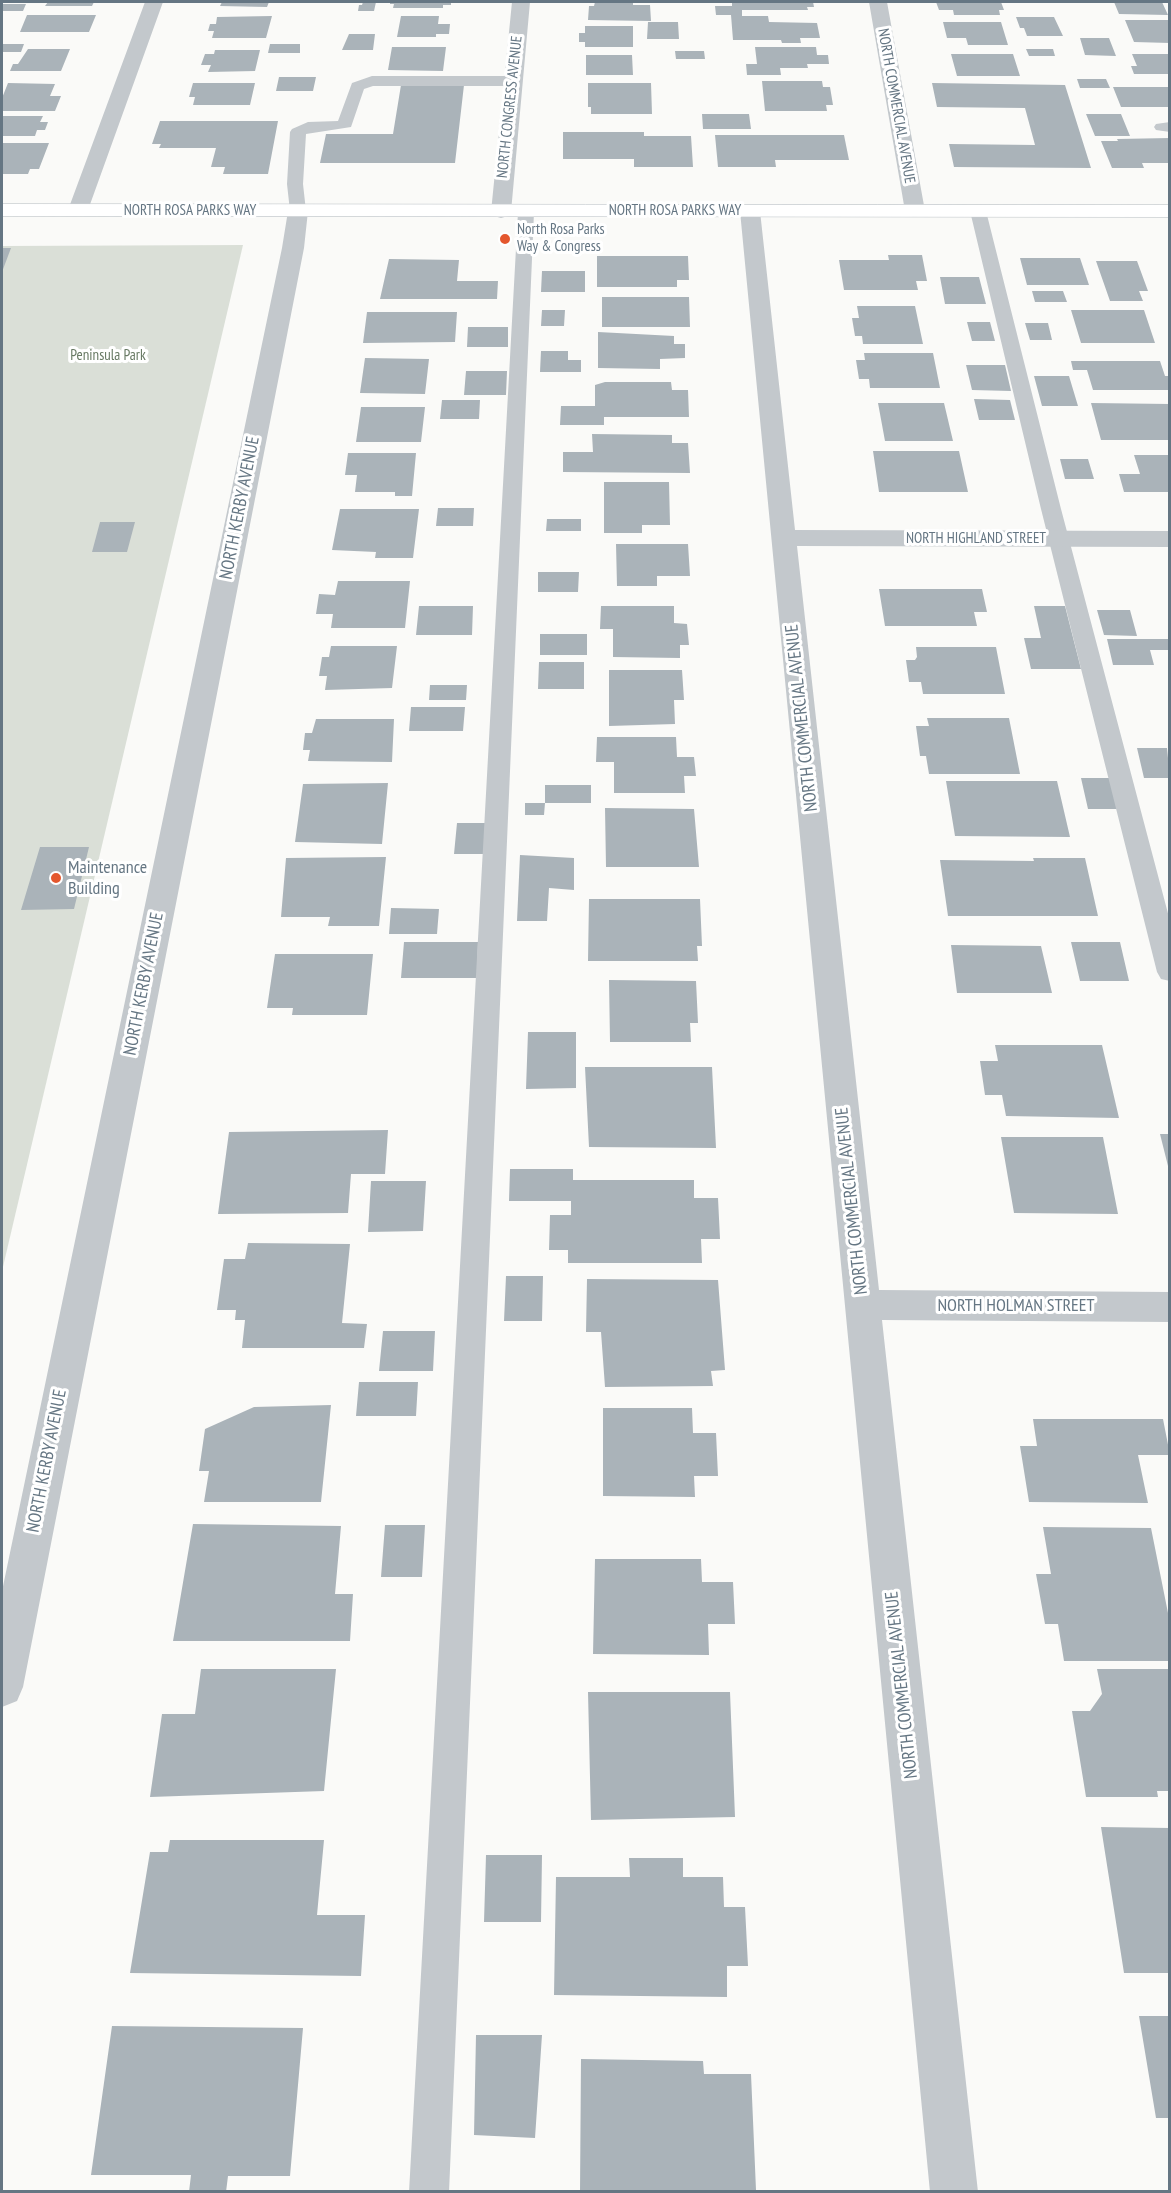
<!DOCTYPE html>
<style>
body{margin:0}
#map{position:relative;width:1171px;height:2193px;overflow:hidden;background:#fafaf8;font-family:"PT Sans Narrow",sans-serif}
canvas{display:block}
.frame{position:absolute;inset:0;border:3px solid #657683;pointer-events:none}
</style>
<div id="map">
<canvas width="1171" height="2193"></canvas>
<div class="frame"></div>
</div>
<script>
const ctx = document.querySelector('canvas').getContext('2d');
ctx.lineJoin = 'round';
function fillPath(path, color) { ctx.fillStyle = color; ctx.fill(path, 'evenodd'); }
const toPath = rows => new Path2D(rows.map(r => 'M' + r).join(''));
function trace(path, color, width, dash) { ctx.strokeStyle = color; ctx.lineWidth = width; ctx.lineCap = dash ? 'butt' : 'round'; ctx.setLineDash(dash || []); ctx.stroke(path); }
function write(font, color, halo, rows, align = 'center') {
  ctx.font = font + ' "PT Sans Narrow",sans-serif'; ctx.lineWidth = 6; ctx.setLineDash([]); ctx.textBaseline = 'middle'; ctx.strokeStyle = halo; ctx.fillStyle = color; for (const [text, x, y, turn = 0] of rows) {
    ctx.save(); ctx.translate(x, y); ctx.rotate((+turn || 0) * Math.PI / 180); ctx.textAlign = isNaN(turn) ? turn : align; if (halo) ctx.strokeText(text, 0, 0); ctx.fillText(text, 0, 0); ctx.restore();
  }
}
fillPath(toPath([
 [243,245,2,1271,2,246]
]), '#dadfd7');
fillPath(toPath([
 [48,2,94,2,92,6,45,6],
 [222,2,269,2,267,7,220,6],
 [363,2,376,2,374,11,358,11,359,5,362,5],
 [390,2,451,2,451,5,443,5,443,8,393,8,394,4,390,4],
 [595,2,633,2,633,5,650,5,651,21,588,20,589,6,594,6],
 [732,2,813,2,814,7,807,7,808,10,742,10,742,16,768,16,769,22,817,23,820,38,800,38,801,43,782,43,781,40,733,40,731,15,716,15,715,6,732,6],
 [936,2,1001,2,1004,10,999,10,1000,15,954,15,953,10,939,10],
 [1114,2,1162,2,1168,15,1119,14],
 [2,4,26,4,23,11,2,11],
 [27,15,96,15,89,32,20,32],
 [272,16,266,38,212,38,214,31,208,31,210,24,216,24,217,17],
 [401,16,439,16,438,24,450,24,449,34,436,34,436,37,397,37],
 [1016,17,1054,17,1063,36,1027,36,1024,28,1020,28],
 [1125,20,1170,20,1170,43,1134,42],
 [648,22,678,22,679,39,647,39],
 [943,22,1001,22,1008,45,968,45,966,38,947,38],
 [585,26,633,26,633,47,585,47,585,42,579,42,579,33,585,33],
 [349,34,375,34,373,50,342,50],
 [1080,38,1109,38,1116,56,1085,55],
 [2,44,24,44,21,52,2,52],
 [270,44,300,44,300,53,268,53],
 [392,47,446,47,443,71,388,70],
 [755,47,816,47,817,55,828,55,829,64,807,64,808,68,780,68,781,75,747,75,746,64,757,64],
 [28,49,70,49,61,71,10,71,13,64,18,64],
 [1026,49,1053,49,1055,56,1029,56],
 [215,50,260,50,255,71,208,72,211,65,201,65,205,54,214,54],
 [675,51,704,51,705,59,676,59],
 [951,54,1013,54,1020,76,957,76],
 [1132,54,1170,54,1170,74,1134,74,1131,66,1137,66],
 [586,55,632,55,633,75,586,75],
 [279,77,316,77,313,91,276,91],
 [1077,79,1106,79,1110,88,1080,88],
 [762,81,822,81,823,87,830,87,833,105,826,105,827,111,765,111],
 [8,83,55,84,50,96,61,96,55,111,2,111,2,98],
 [193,83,255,83,250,105,193,105,195,97,189,97],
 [588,83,651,83,652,114,591,114,591,107,588,107],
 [932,83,1065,85,1091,168,954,167,949,144,1035,145,1025,108,937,107],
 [401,85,464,85,455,163,320,163,326,134,393,134],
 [1113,87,1170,87,1170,107,1121,107],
 [702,114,749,114,751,129,703,129],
 [1086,114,1121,114,1130,136,1095,136],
 [2,116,43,116,40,122,48,122,45,130,37,130,35,136,2,136],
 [160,121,278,121,268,174,223,174,225,167,211,167,216,148,159,148,161,144,152,144],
 [563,132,644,132,644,136,691,136,693,167,634,167,634,159,563,159],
 [715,135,844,135,849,160,775,160,776,167,718,167],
 [1170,138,1170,163,1142,163,1144,168,1112,168,1101,141,1118,141,1117,139],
 [2,143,49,143,39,169,30,169,28,174,2,174],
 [2,248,11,248,2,272],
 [888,255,922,255,927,281,916,281,918,290,844,290,839,260,889,260],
 [597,256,688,256,689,280,677,280,677,287,597,287],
 [1020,258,1080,258,1089,285,1027,285],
 [389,259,459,260,457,281,498,281,497,299,380,299],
 [1096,261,1137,261,1148,291,1139,291,1143,301,1110,301],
 [542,271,585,271,585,292,541,292],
 [940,277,979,277,986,304,945,304],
 [1032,291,1063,291,1067,302,1035,302],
 [602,297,689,297,690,327,602,327],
 [857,306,915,306,923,344,863,344,862,336,855,336,852,318,859,318],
 [542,310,565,310,564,326,541,326],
 [1071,310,1144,310,1155,343,1081,343],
 [367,312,457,312,455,342,363,343],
 [967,322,990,322,995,341,972,341],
 [1025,323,1048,323,1052,340,1030,340],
 [468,327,508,327,508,347,467,347],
 [598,332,674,336,674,344,685,344,685,358,660,359,660,369,598,368],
 [541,351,568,351,568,360,581,360,581,372,540,372],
 [864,353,933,353,940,388,870,388,869,379,859,379,856,360,865,360],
 [365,358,429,359,425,394,360,393],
 [1071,361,1160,361,1165,376,1170,376,1170,390,1093,390,1087,370,1073,370],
 [966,365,1005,365,1011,391,972,390],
 [466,371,507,371,506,395,464,395],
 [1034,376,1069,376,1078,406,1042,406],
 [605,382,671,382,672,390,688,390,689,417,604,417,604,425,560,425,561,406,595,406,595,385],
 [974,399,1010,400,1015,420,979,420],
 [442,400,480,400,479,419,440,419],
 [878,403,944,403,953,441,885,441],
 [1091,403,1170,404,1170,440,1101,440],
 [361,407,425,407,421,442,356,442],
 [592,434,672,435,672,443,688,443,690,473,563,472,563,452,593,452],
 [873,451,959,451,968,492,879,492],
 [348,453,416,453,412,496,395,496,395,492,355,492,357,475,345,475],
 [1134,455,1170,455,1170,492,1124,492,1119,474,1140,474],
 [1060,459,1088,459,1094,479,1065,479],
 [604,482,669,482,670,525,642,525,642,533,604,533],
 [438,508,474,508,473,526,436,526],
 [340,509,419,509,413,558,375,558,376,552,332,550],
 [547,519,581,519,581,531,546,531],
 [100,522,135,522,127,552,92,552],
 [616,544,688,544,690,576,657,576,657,586,617,586],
 [538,572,579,572,578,592,538,592],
 [338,581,410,581,405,628,331,628,333,614,316,614,319,594,335,595],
 [879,589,982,589,987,612,974,612,977,626,885,626],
 [419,606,473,606,472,635,416,635],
 [601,606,674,606,674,623,687,624,689,645,680,645,680,658,613,657,613,629,600,629],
 [1034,606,1065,606,1081,669,1031,669,1024,638,1041,638],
 [1097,610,1130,610,1137,636,1104,635],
 [540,634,587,634,587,655,540,655],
 [1107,639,1170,639,1170,650,1150,650,1154,665,1113,665],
 [331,646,397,646,392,688,325,690,327,676,319,676,322,657,329,657],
 [916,647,996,647,1005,694,923,694,921,682,909,682,906,660,915,660,917,657],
 [539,662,584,662,584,689,538,689],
 [609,670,682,670,684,700,674,700,675,724,609,726],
 [430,685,467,685,466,700,429,700],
 [411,707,465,707,463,731,409,731],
 [927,718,1009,718,1020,774,929,774,926,756,920,756,916,726,929,726],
 [316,719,394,719,392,762,308,761,310,750,303,750,305,733,312,733],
 [597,737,676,737,677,757,694,757,696,776,684,776,685,793,614,793,614,762,596,762],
 [1137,748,1167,748,1170,778,1144,778],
 [1081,778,1110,778,1118,809,1088,809],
 [946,781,1057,781,1070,837,955,836],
 [388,783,382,844,295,842,303,784],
 [545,785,591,785,591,803,545,803],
 [525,803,545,803,544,815,525,815],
 [605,808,694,809,699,867,606,867],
 [457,823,486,823,484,854,454,854],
 [40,847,89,847,74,909,21,910],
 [520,855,574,858,574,890,549,888,547,921,517,921],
 [386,857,379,926,328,926,330,917,281,917,286,858],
 [1033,858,1085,858,1098,916,948,916,940,860,1034,861],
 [589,899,700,899,702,946,697,946,698,961,588,961],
 [391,908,439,909,437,934,389,934],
 [404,942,478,942,477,978,401,978],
 [1071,942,1120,942,1129,981,1080,981],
 [951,945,1041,946,1052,993,957,993],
 [275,954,373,954,367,1015,292,1015,293,1008,267,1008],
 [609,980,696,981,698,1023,690,1023,691,1042,610,1042],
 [528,1032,576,1032,576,1088,526,1089],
 [995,1045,1102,1045,1119,1118,1006,1116,1002,1095,985,1095,980,1061,998,1061],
 [585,1067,712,1067,716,1148,589,1147],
 [388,1130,385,1174,351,1174,348,1213,218,1214,229,1132],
 [1160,1134,1170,1134,1170,1170,1169,1170],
 [1001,1137,1103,1137,1118,1214,1014,1213],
 [510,1169,573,1169,573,1180,694,1180,694,1198,718,1198,720,1239,701,1239,702,1263,568,1263,568,1250,549,1250,550,1215,571,1215,571,1201,509,1201],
 [371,1181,426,1181,423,1231,368,1232],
 [248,1243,350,1244,342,1323,367,1324,364,1348,242,1348,245,1320,235,1320,236,1310,217,1310,224,1259,245,1259],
 [506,1276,543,1276,542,1321,504,1321],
 [587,1279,718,1280,725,1370,711,1371,713,1386,605,1387,601,1332,586,1332],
 [383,1331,435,1331,433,1371,379,1371],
 [359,1382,418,1382,416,1416,356,1416],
 [331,1405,321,1502,204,1502,209,1471,199,1471,205,1429,254,1407],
 [603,1408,692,1408,693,1433,716,1433,718,1476,694,1476,695,1497,603,1496],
 [1033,1419,1163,1419,1170,1455,1138,1455,1148,1503,1029,1502,1020,1446,1037,1446],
 [193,1524,341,1526,335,1594,353,1594,350,1641,173,1641],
 [385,1525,425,1525,422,1577,381,1577],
 [1043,1527,1151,1528,1170,1623,1170,1661,1064,1661,1058,1624,1045,1624,1036,1574,1051,1574],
 [595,1559,701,1559,702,1582,733,1582,735,1624,708,1624,709,1655,593,1654],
 [201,1669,336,1669,324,1791,150,1797,162,1714,195,1714],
 [1097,1669,1170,1669,1170,1791,1157,1791,1158,1797,1086,1797,1072,1711,1090,1711,1102,1694],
 [588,1692,730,1692,735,1817,591,1820],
 [1101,1827,1170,1828,1170,1973,1124,1973],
 [170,1840,324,1840,317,1915,365,1915,361,1976,130,1973,150,1852,168,1852],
 [486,1855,542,1855,541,1922,484,1922],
 [629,1858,683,1858,683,1877,723,1877,724,1907,745,1907,748,1966,727,1966,727,1997,554,1995,556,1877,630,1877],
 [1139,2016,1170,2016,1170,2118,1156,2118],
 [112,2026,303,2028,290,2176,228,2176,226,2192,189,2192,191,2175,91,2175],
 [476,2035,542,2035,535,2138,474,2135],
 [581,2059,703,2061,704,2074,751,2074,756,2190,580,2192]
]), '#aab3b9');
const secondary = toPath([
 [2,204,1170,205,1170,217,2,216,2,204]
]);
trace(secondary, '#b3babf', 1);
fillPath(toPath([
 [372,76,512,76,520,81,512,86,373,86,364,89,351,127,306,134,303,184,306,211,304,215,292,215,290,211,287,184,290,132,292,129,308,122,338,121,352,83,372,76],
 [1170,122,1170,132,1156,130,1154,127,1156,124,1170,122],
 [978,206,984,207,986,211,1061,509,1170,921,1170,981,1161,979,1157,972,1041,509,970,211,972,207,978,206],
 [526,207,532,208,534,212,449,2192,409,2192,518,212,520,208,526,207]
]), '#c3c8cc');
fillPath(toPath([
 [145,2,163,2,88,210,85,214,78,216,71,214,68,210,145,2],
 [512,2,530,2,511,212,508,216,501,218,494,216,491,212,512,2],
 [869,2,887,2,925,211,922,215,915,217,908,215,905,211,869,2],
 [298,205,305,207,308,211,304,248,23,1687,17,1701,2,1707,2,1591,282,248,288,211,291,207,298,205],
 [750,205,757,207,760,211,795,530,1170,531,1170,547,797,546,879,1290,1170,1292,1170,1322,882,1320,978,2192,930,2192,740,211,743,207,750,205]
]), '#c3c8cc');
fillPath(secondary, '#fff');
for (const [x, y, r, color] of [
 [505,239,6,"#e4572e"],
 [56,878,6,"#e4572e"]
]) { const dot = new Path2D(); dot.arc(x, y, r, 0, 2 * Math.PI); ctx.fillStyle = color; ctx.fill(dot); trace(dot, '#fff', 2); }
write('15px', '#657683', '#fff', [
 ["NORTH COMMERCIAL AVENUE",896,106,80],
 ["NORTH CONGRESS AVENUE",510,107,-84],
 ["NORTH ROSA PARKS WAY",190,211],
 ["NORTH ROSA PARKS WAY",675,211],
 ["NORTH HIGHLAND STREET",976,539]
]);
write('15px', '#657683', '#fff', [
 ["North Rosa Parks",517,230],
 ["Way & Congress",517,247]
], 'left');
write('15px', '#687a64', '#fff', [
 ["Peninsula Park",108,356]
]);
write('18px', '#657683', '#fff', [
 ["NORTH KERBY AVENUE",240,508,-79],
 ["NORTH COMMERCIAL AVENUE",802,718,-96],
 ["NORTH KERBY AVENUE",144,984,-79],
 ["NORTH COMMERCIAL AVENUE",852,1201,-96],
 ["NORTH HOLMAN STREET",1016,1306],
 ["NORTH KERBY AVENUE",47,1461,-79],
 ["NORTH COMMERCIAL AVENUE",902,1685,-96]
]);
write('18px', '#657683', '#fff', [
 ["Maintenance",68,868],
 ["Building",68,889]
], 'left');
</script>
